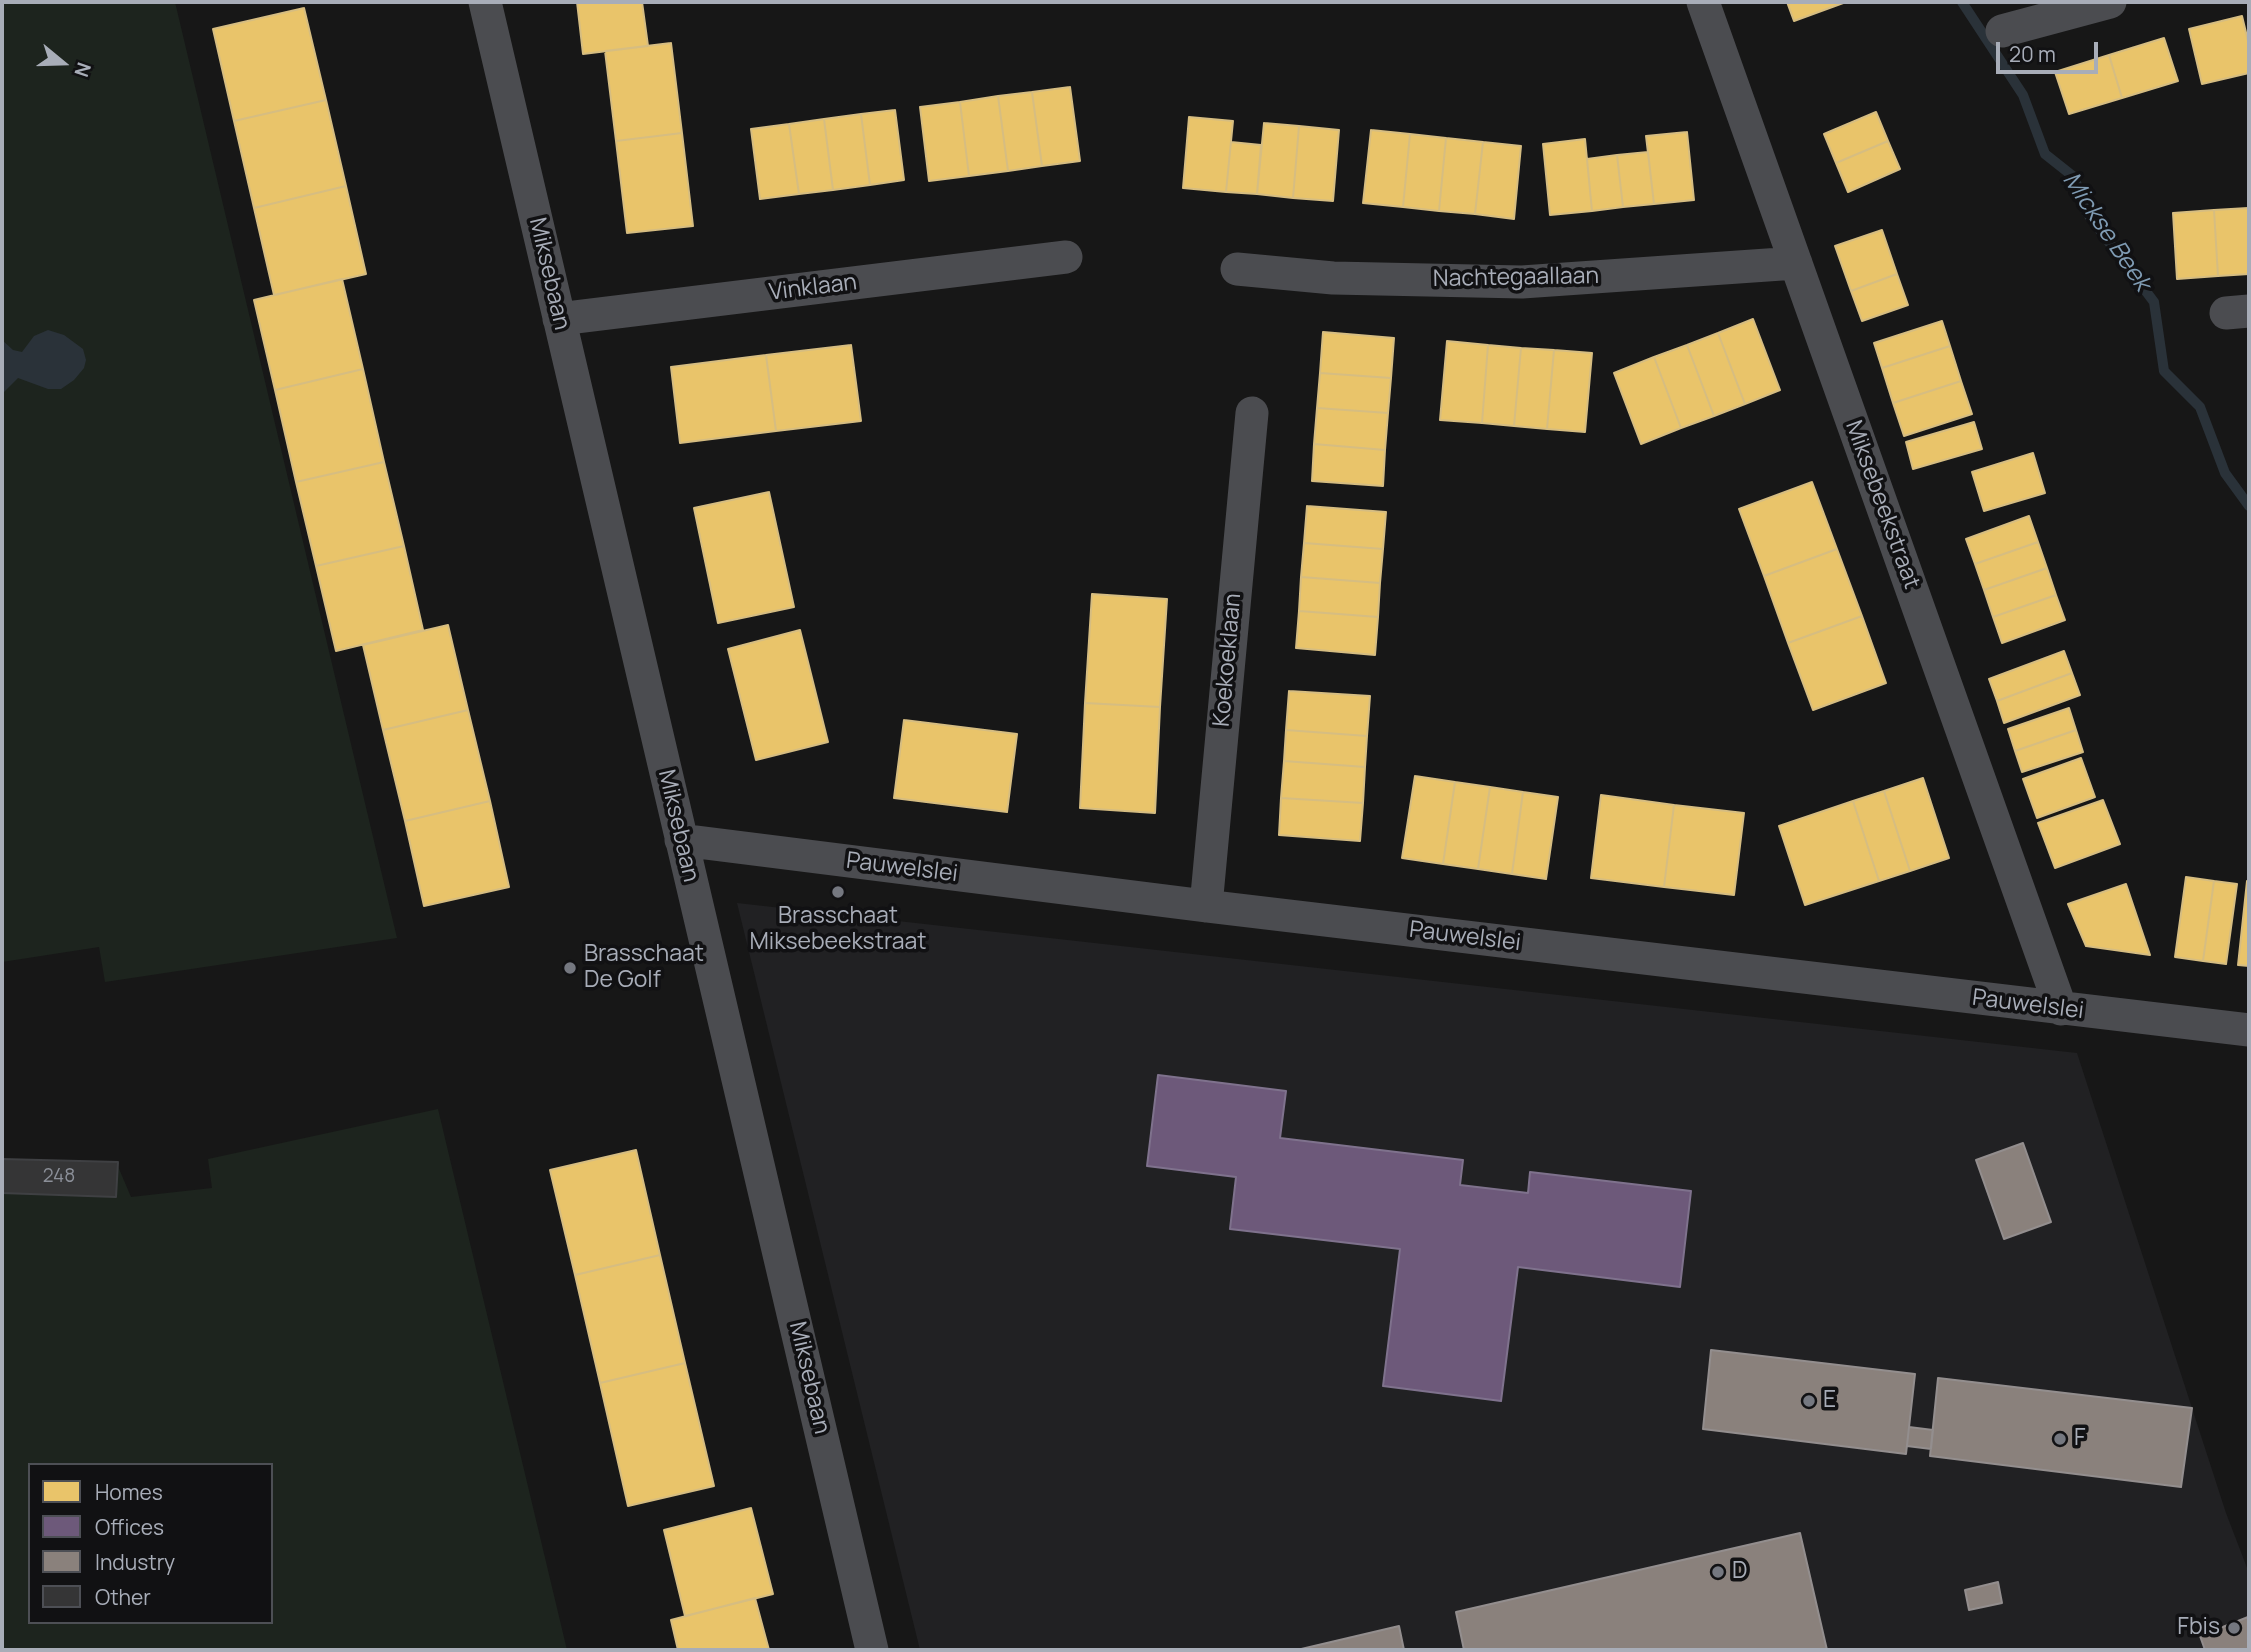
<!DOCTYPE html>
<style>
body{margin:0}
#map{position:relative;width:2251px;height:1652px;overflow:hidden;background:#171717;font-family:Manrope,sans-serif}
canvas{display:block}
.frame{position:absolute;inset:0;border:4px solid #a8adb8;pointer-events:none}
.legend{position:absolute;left:28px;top:1463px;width:245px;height:161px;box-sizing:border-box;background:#111113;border:2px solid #4d4f55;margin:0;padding:9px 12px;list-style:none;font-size:21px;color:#a8adb8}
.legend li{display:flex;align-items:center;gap:14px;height:35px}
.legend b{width:35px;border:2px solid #4d4f55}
.north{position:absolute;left:28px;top:28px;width:70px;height:70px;-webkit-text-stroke:5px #111113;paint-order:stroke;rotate:109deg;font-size:19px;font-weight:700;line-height:28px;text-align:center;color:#a8adb8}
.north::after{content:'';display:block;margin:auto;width:24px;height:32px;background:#a8adb8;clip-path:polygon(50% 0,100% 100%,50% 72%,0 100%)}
.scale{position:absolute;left:1996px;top:42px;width:102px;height:32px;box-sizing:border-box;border:4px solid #a8adb8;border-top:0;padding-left:9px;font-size:21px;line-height:24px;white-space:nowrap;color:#a8adb8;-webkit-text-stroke:5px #111113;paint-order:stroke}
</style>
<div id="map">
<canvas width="2251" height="1652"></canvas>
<div class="frame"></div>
<ul class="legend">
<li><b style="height:19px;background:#e9c46a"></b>Homes</li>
<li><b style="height:19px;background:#6d597a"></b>Offices</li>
<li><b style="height:19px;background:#8a817c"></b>Industry</li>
<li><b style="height:19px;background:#353536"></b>Other</li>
</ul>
<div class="north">N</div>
<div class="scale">20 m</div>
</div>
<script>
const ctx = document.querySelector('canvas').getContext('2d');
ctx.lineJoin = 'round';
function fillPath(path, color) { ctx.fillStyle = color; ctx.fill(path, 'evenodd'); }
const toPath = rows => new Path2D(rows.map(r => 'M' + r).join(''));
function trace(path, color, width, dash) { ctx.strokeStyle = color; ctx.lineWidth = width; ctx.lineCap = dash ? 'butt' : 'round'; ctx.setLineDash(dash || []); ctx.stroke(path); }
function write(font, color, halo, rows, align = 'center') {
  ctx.font = font + ' Manrope,sans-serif'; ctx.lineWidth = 7; ctx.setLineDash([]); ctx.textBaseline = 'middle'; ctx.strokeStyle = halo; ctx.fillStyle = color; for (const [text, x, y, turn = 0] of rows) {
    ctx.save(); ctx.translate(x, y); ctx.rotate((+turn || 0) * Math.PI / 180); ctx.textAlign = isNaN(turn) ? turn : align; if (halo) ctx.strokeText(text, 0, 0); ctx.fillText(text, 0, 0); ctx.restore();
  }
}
fillPath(toPath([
 [737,903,2077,1053,2226,1513,2249,1573,2249,1650,920,1650]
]), '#212123');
fillPath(toPath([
 [2,2,175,2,397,938,105,982,99,947,2,962],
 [438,1109,567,1650,2,1650,2,1163,117,1164,131,1197,212,1188,208,1159],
 [30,1465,271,1465,271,1622,30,1622]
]), '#1d241e');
fillPath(toPath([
 [48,330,64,335,83,349,86,360,84,368,74,380,61,389,48,389,18,378,2,394,2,340,13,350,22,352,34,336]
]), '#2a3239');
const homes = toPath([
 [577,2,642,2,648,46,583,54,577,2],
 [1787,2,1846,2,1794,21,1787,2],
 [304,8,326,100,234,121,213,29,304,8],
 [2242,16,2249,45,2249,73,2202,84,2189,29,2242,16],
 [2164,38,2178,81,2122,98,2109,55,2164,38],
 [671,43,682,133,616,141,605,51,671,43],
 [2109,55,2122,98,2069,114,2055,72,2109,55],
 [1070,87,1080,161,1042,166,1032,92,1070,87],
 [1032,92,1042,166,1008,171,998,96,1032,92],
 [998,96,1008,171,969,176,960,102,998,96],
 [326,100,346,186,254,208,234,121,326,100],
 [960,102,969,176,929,181,920,107,960,102],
 [895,110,904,180,870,185,861,114,895,110],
 [1876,112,1888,141,1836,163,1824,134,1876,112],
 [861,114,870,185,833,190,824,119,861,114],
 [1189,117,1233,121,1226,192,1183,188,1189,117],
 [824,119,833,190,799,194,789,124,824,119],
 [1264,123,1299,126,1293,198,1257,194,1264,123],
 [789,124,799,194,760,199,751,129,789,124],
 [1299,126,1339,130,1333,201,1293,198,1299,126],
 [1371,130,1410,134,1403,207,1363,203,1371,130],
 [1687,132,1694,200,1654,204,1646,136,1687,132],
 [682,133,693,226,627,233,616,141,682,133],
 [1410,134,1446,138,1439,211,1403,207,1410,134],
 [1446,138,1483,142,1475,214,1439,211,1446,138],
 [1585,139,1592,211,1550,215,1543,144,1585,139],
 [1888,141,1900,169,1848,192,1836,163,1888,141],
 [1231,142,1261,145,1257,194,1226,192,1231,142],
 [1483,142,1521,146,1514,219,1475,214,1483,142],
 [1648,152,1654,204,1623,207,1617,155,1648,152],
 [1617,155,1623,207,1592,211,1587,159,1617,155],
 [346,186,366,274,274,295,254,208,346,186],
 [2248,208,2249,274,2218,276,2214,210,2248,208],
 [2214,210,2218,276,2177,279,2173,213,2214,210],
 [1882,230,1897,274,1851,291,1835,246,1882,230],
 [1897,274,1908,305,1862,321,1851,291,1897,274],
 [342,279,363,369,275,390,254,300,342,279],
 [1753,319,1780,390,1745,404,1718,333,1753,319],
 [1942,321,1950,346,1882,368,1874,343,1942,321],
 [1323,332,1394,338,1391,378,1320,373,1323,332],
 [1718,333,1745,404,1714,416,1687,345,1718,333],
 [1447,341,1488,345,1482,423,1440,420,1447,341],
 [851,345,861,421,776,431,766,355,851,345],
 [1488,345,1521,348,1514,426,1482,423,1488,345],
 [1687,345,1714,416,1681,428,1654,357,1687,345],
 [1950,346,1961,381,1893,403,1882,368,1950,346],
 [1521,348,1554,350,1547,429,1514,426,1521,348],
 [1554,350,1592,353,1585,432,1547,429,1554,350],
 [766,355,776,431,680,443,671,367,766,355],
 [1654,357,1681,428,1641,444,1614,373,1654,357],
 [363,369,384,462,296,482,275,390,363,369],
 [1320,373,1391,378,1388,413,1317,408,1320,373],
 [1961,381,1972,414,1904,436,1893,403,1961,381],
 [1317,408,1388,413,1385,450,1314,444,1317,408],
 [1974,422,1982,449,1913,469,1906,442,1974,422],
 [1314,444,1385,450,1383,486,1312,481,1314,444],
 [2033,453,2045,493,1984,511,1972,472,2033,453],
 [384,462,404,546,316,566,296,482,384,462],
 [1812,482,1837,549,1764,576,1739,509,1812,482],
 [769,492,794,607,718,623,694,508,769,492],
 [1307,506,1386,512,1383,549,1304,543,1307,506],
 [2029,516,2038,542,1975,564,1966,539,2029,516],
 [2038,542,2047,568,1984,590,1975,564,2038,542],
 [1304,543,1383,549,1380,583,1301,577,1304,543],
 [404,546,423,630,336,651,316,566,404,546],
 [1837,549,1862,616,1788,643,1764,576,1837,549],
 [2047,568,2056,595,1993,617,1984,590,2047,568],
 [1301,577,1380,583,1378,617,1299,611,1301,577],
 [1092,594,1167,599,1160,707,1085,703,1092,594],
 [2056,595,2065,620,2002,643,1993,617,2056,595],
 [1299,611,1378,617,1375,655,1296,648,1299,611],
 [1862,616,1886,683,1813,710,1788,643,1862,616],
 [448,625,468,710,383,730,363,645,448,625],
 [800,630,828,742,756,760,728,649,800,630],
 [2064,651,2072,673,1997,701,1989,679,2064,651],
 [2072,673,2080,695,2004,723,1997,701,2072,673],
 [1289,691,1370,696,1367,736,1286,730,1289,691],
 [1085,703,1160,707,1155,813,1080,808,1085,703],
 [2069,708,2076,730,2015,751,2008,729,2069,708],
 [468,710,490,801,405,821,383,730,468,710],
 [904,720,1017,734,1007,812,894,798,904,720],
 [1286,730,1367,736,1365,767,1284,761,1286,730],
 [2076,730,2083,752,2022,772,2015,751,2076,730],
 [2081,758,2095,797,2037,818,2023,779,2081,758],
 [1284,761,1365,767,1363,803,1281,798,1284,761],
 [1415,776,1455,782,1443,864,1402,858,1415,776],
 [1923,778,1949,858,1910,871,1884,791,1923,778],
 [1455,782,1490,787,1478,869,1443,864,1455,782],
 [1490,787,1523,792,1512,874,1478,869,1490,787],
 [1884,791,1910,871,1879,881,1853,801,1884,791],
 [1523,792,1558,797,1546,879,1512,874,1523,792],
 [1601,795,1674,805,1664,887,1591,878,1601,795],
 [1281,798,1363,803,1360,841,1279,835,1281,798],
 [2103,800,2120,844,2055,868,2038,823,2103,800],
 [490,801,509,887,424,906,405,821,490,801],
 [1853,801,1879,881,1805,905,1779,826,1853,801],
 [1674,805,1744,813,1734,895,1664,887,1674,805],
 [2186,877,2214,881,2203,961,2175,957,2186,877],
 [2214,881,2237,884,2226,964,2203,961,2214,881],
 [2247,881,2249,881,2249,966,2238,965,2247,881],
 [2126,884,2150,955,2086,946,2068,904,2126,884],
 [636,1150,660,1255,575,1275,550,1170,636,1150],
 [660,1255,685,1363,600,1383,575,1275,660,1255],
 [685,1363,714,1486,628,1506,600,1383,685,1363],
 [751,1508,773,1594,685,1616,664,1530,751,1508],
 [755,1598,769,1650,678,1650,671,1620,755,1598]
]);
fillPath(homes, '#e9c46a');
trace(homes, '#d6bd81', 2);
const offices = toPath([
 [1158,1075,1286,1091,1280,1138,1463,1160,1460,1185,1528,1193,1530,1172,1691,1191,1680,1287,1518,1267,1501,1401,1383,1386,1400,1249,1230,1229,1236,1177,1147,1166,1158,1075]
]);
fillPath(offices, '#6d597a');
trace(offices, '#7f728d', 2);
const industry = toPath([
 [2023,1143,2051,1222,2004,1239,1976,1160,2023,1143],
 [1711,1350,1915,1374,1906,1454,1703,1429,1711,1350],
 [1938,1378,2192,1408,2181,1487,1930,1456,1938,1378],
 [1909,1427,1933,1430,1931,1449,1907,1446,1909,1427],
 [1800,1533,1827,1650,1464,1650,1456,1612,1800,1533],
 [1998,1582,2002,1603,1969,1610,1965,1590,1998,1582],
 [2248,1617,2249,1650,2205,1650,2200,1636,2248,1617],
 [1399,1626,1404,1650,1297,1650,1399,1626]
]);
fillPath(industry, '#8a817c');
trace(industry, '#938e8e', 2);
trace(toPath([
 [1962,2,2023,95,2045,154,2074,177,2087,213,2154,302,2164,371,2200,407,2225,473,2249,506]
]), '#2a3239', 10);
const building = toPath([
 [2,1159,118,1162,116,1197,2,1193,2,1159]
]);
fillPath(building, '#353536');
trace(building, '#3f4043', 2);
trace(toPath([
 [485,2,872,1650],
 [1703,2,2061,1009],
 [2002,31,2110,2],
 [1237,269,1333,278,1522,282,1796,263],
 [2226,313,2249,311],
 [559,319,1066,257],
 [681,840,1206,906,2249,1030],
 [1206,906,1252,413]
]), '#4b4c50', 33);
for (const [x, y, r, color] of [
 [838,892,7,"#757880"],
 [570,968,7,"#757880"],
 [1809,1401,7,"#757880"],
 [2060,1439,7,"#757880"],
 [1718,1572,7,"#757880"],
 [2234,1628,7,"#757880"]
]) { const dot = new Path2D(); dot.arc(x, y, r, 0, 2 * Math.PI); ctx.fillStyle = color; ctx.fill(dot); trace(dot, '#111113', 2.5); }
write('19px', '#8b8f98', null, [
 ["248",59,1177]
]);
write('23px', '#a8adb8', '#111113', [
 ["Miksebaan",549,274,77],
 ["Nachtegaallaan",1516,278,-1],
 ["Vinklaan",813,288,-7],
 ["Miksebeekstraat",1882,505,70],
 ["Koekoeklaan",1228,660,-85],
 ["Miksebaan",678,826,77],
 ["Pauwelslei",902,868,7],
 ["Pauwelslei",1465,937,7],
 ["Pauwelslei",2028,1005,7],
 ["Miksebaan",809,1378,77]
]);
write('23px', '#a8adb8', '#111113', [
 ["Brasschaat",838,917,"center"],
 ["Miksebeekstraat",838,943,"center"],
 ["Brasschaat",584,955],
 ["De Golf",584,981],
 ["E",1823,1401],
 ["F",2074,1439],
 ["D",1732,1572],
 ["Fbis",2220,1628,"right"]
], 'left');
write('italic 24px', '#7f9bb3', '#111113', [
 ["Mickse Beek",2106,232,56]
]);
</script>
